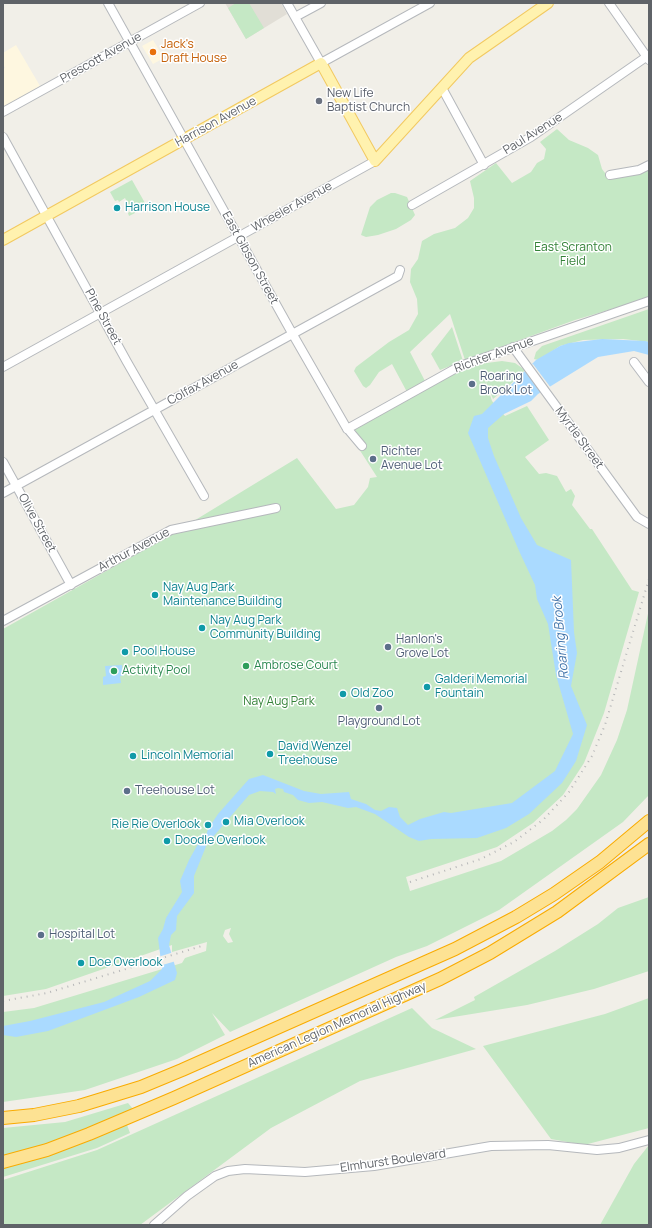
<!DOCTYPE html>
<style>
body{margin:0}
#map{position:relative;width:652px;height:1228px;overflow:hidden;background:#f1efe8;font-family:Manrope,sans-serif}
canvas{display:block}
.frame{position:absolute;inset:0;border:4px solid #5f6368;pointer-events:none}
</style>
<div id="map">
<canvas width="652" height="1228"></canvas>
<div class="frame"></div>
</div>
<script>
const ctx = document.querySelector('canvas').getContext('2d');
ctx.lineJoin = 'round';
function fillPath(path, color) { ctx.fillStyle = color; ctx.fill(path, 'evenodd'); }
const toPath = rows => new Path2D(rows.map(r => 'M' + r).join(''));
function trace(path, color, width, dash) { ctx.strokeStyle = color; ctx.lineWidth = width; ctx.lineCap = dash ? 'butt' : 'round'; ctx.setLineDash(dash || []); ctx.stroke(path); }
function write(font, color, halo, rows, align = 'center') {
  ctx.font = font + ' Manrope,sans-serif'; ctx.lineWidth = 3; ctx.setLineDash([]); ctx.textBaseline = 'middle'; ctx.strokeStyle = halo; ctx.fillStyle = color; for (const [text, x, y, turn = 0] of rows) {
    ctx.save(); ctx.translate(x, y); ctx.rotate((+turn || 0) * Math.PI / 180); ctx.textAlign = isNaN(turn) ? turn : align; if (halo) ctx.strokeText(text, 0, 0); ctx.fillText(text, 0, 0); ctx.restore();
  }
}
fillPath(toPath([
 [153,40,164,58,153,64,142,46],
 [16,45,40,86,3,108,3,69,5,68,3,64,3,53]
]), '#fef7e0');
fillPath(toPath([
 [225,3,281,3,287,14,246,39]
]), '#e1ded6');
fillPath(toPath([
 [236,3,249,3,264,28,246,39,228,8],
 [557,129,569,140,588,148,598,155,602,169,608,177,649,169,649,298,575,320,465,360,450,314,410,352,425,381,407,392,392,364,379,372,370,385,366,388,363,386,354,371,356,367,389,342,409,330,418,314,417,299,410,282,411,269,418,259,422,241,434,234,455,228,468,218,474,208,474,198,470,181,496,163,512,183,531,172,537,163,544,159,546,149,540,142],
 [132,180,145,203,134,209,135,213,129,216,128,213,131,211,125,198,119,202,118,200,115,201,110,192],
 [391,193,395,193,407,197,415,215,411,220,396,229,378,235,366,237,361,235,370,207,377,200],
 [649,309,649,342,623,339,583,340,560,346,538,360,534,359,536,352,542,346],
 [452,327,463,361,440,370,431,354],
 [502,361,515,363,525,370,514,381,493,399,484,377,492,401,505,416,527,406,549,440,525,457,539,474,546,473,557,476,566,492,571,489,575,496,572,505,590,529,592,529,632,590,639,592,604,713,584,763,563,795,533,823,497,847,406,877,410,891,501,861,552,831,566,820,577,809,601,775,617,740,627,710,649,609,649,795,623,822,499,910,427,946,396,957,230,1032,212,1013,225,1035,177,1059,85,1090,3,1102,3,1012,34,1008,182,963,185,958,206,951,207,942,172,952,172,945,46,989,3,996,3,629,174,533,297,458,336,509,354,505,368,487,370,478,377,477,359,449,355,429,457,372,479,364],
 [231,928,229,934,233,942,228,943,223,936,225,930],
 [649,897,649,971,594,989,527,1005,435,1020,475,1000,474,997,555,951,598,924,618,908],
 [649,998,649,1128,584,1145,551,1139,483,1046,605,1014],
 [412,1008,432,1028,476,1049,360,1081,271,1128,140,1225,3,1225,3,1180,97,1150],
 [128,1103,133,1109,123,1114,130,1133,97,1148,3,1177,3,1128,65,1122],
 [649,1145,649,1225,600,1225,634,1164]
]), '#c5e8c5');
fillPath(toPath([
 [602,339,645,341,649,342,649,355,634,351,598,357,538,394,531,401,504,414,488,428,488,438,494,456,521,518,537,545,571,560,574,632,577,653,571,686,587,725,576,761,562,783,529,814,506,828,477,838,431,839,419,841,409,837,375,814,356,807,348,808,322,802,309,803,298,800,293,795,284,792,283,789,278,788,275,789,276,794,273,792,260,791,249,795,207,844,194,876,194,893,177,916,176,930,171,935,169,945,177,973,175,980,139,997,48,1031,16,1037,3,1035,3,1026,30,1021,104,1002,150,981,162,969,158,938,163,929,166,918,182,892,180,881,189,860,198,844,205,839,208,829,218,814,249,779,263,775,304,791,321,794,349,792,351,799,366,804,375,810,381,811,389,807,397,808,400,817,408,825,420,819,444,812,451,813,512,803,555,771,573,734,556,675,548,624,537,599,535,585,520,553,468,433,474,416,482,414,536,360,560,346,569,343],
 [122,665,123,676,120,676,121,683,103,685,103,677,106,676,105,666]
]), '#aadaff');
fillPath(toPath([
 [533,364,551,388,543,393,525,368],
 [174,952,176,961,159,966,158,957]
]), '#f1efe8');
const minor = toPath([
 [108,3,292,333,346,427,362,446],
 [287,3,321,63,430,3],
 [609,3,649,60],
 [295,17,321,3],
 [442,88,484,165],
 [3,112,200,3],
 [3,137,127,362,204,496],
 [610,175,639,170,649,165],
 [412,205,531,137,649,55],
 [513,347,637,517,649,524],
 [634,362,649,382],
 [3,367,375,161],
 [347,429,460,366,649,301],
 [3,462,71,585],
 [3,493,398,276,400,270],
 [3,621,171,530,276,508],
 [154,1225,187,1196,215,1176,228,1171,245,1169,305,1172,374,1166,491,1146,548,1145,597,1150,619,1148,649,1140]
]);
const major = toPath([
 [3,240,321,63,375,161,469,58,548,3]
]);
const highway = toPath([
 [3,1118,34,1115,79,1106,141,1087,182,1070,455,949,516,917,554,894,600,862,649,821],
 [3,1162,47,1150,89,1134,174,1098,440,979,490,953,557,912,649,844]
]);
trace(minor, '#b5b8bc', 10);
trace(major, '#f2c960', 12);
trace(highway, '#f9ab00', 14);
trace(minor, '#fff', 8);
trace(major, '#fff2af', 10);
trace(highway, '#fde293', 12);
trace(toPath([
 [410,882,481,859,514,842,544,819,569,792,592,756,605,725,649,579],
 [3,1001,47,993,205,945]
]), '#b6b7b8', 2, [1, 5]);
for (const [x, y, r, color] of [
 [153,52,4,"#e8710a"],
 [319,101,4,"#6b7280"],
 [117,208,4,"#0f9aa8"],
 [472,384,4,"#5c6f8a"],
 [373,459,4,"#5c6f8a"],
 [155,595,4,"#0f9aa8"],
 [202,628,4,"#0f9aa8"],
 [388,647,4,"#5c6f8a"],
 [125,652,4,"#0f9aa8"],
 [246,666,4,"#2e9e5b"],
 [114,671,4,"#2e9e5b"],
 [427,687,4,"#0f9aa8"],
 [343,694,4,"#0f9aa8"],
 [379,708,4,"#5c6f8a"],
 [270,754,4,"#0f9aa8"],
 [133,756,4,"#0f9aa8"],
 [127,791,4,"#5c6f8a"],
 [226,822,4,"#0f9aa8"],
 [208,825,4,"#0f9aa8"],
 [167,841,4,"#0f9aa8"],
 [41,935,4,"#5c6f8a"],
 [81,963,4,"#0f9aa8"]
]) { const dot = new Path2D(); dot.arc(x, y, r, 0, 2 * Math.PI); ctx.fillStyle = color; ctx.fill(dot); trace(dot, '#fff', 1.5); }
write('12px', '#c56008', '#fff', [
 ["Jack's",161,45],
 ["Draft House",161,59]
], 'left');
write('12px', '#5f6368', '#fff', [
 ["Prescott Avenue",101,58,-29],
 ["Harrison Avenue",216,122,-29],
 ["Paul Avenue",533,134,-32],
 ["Wheeler Avenue",292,207,-29],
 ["East Gibson Street",250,258,61],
 ["Pine Street",103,317,61],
 ["Richter Avenue",494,355,-20],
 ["Colfax Avenue",203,383,-29],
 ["Myrtle Street",579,438,54],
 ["Olive Street",37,523,61],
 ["Arthur Avenue",134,550,-28],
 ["American Legion Memorial Highway",337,1025,-24],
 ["Elmhurst Boulevard",393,1161,-8]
]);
write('12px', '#5b616d', '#fff', [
 ["New Life",327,94],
 ["Baptist Church",327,108]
], 'left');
write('12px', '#0d838f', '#fff', [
 ["Harrison House",125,208],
 ["Nay Aug Park",163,588],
 ["Maintenance Building",163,602],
 ["Nay Aug Park",210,621],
 ["Community Building",210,635],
 ["Pool House",133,652],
 ["Galderi Memorial",435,680],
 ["Fountain",435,694],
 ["Old Zoo",351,694],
 ["David Wenzel",278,747],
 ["Treehouse",278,761],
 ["Lincoln Memorial",141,756],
 ["Mia Overlook",234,822],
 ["Rie Rie Overlook",200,825,"right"],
 ["Doodle Overlook",175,841],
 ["Doe Overlook",89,963]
], 'left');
write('12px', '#348238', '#fff', [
 ["East Scranton",573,248],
 ["Field",573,262],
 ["Nay Aug Park",279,702]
]);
write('12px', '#4e5e75', '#fff', [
 ["Roaring",480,377],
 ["Brook Lot",480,391],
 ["Richter",381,452],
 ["Avenue Lot",381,466],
 ["Hanlon's",396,640],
 ["Grove Lot",396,654],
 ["Playground Lot",379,722,"center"],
 ["Treehouse Lot",135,791],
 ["Hospital Lot",49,935]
], 'left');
write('12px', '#27864d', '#fff', [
 ["Ambrose Court",254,666],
 ["Activity Pool",122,671]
], 'left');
write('italic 13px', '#4174aa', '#fff', [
 ["Roaring Brook",561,638,-95]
]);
</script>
